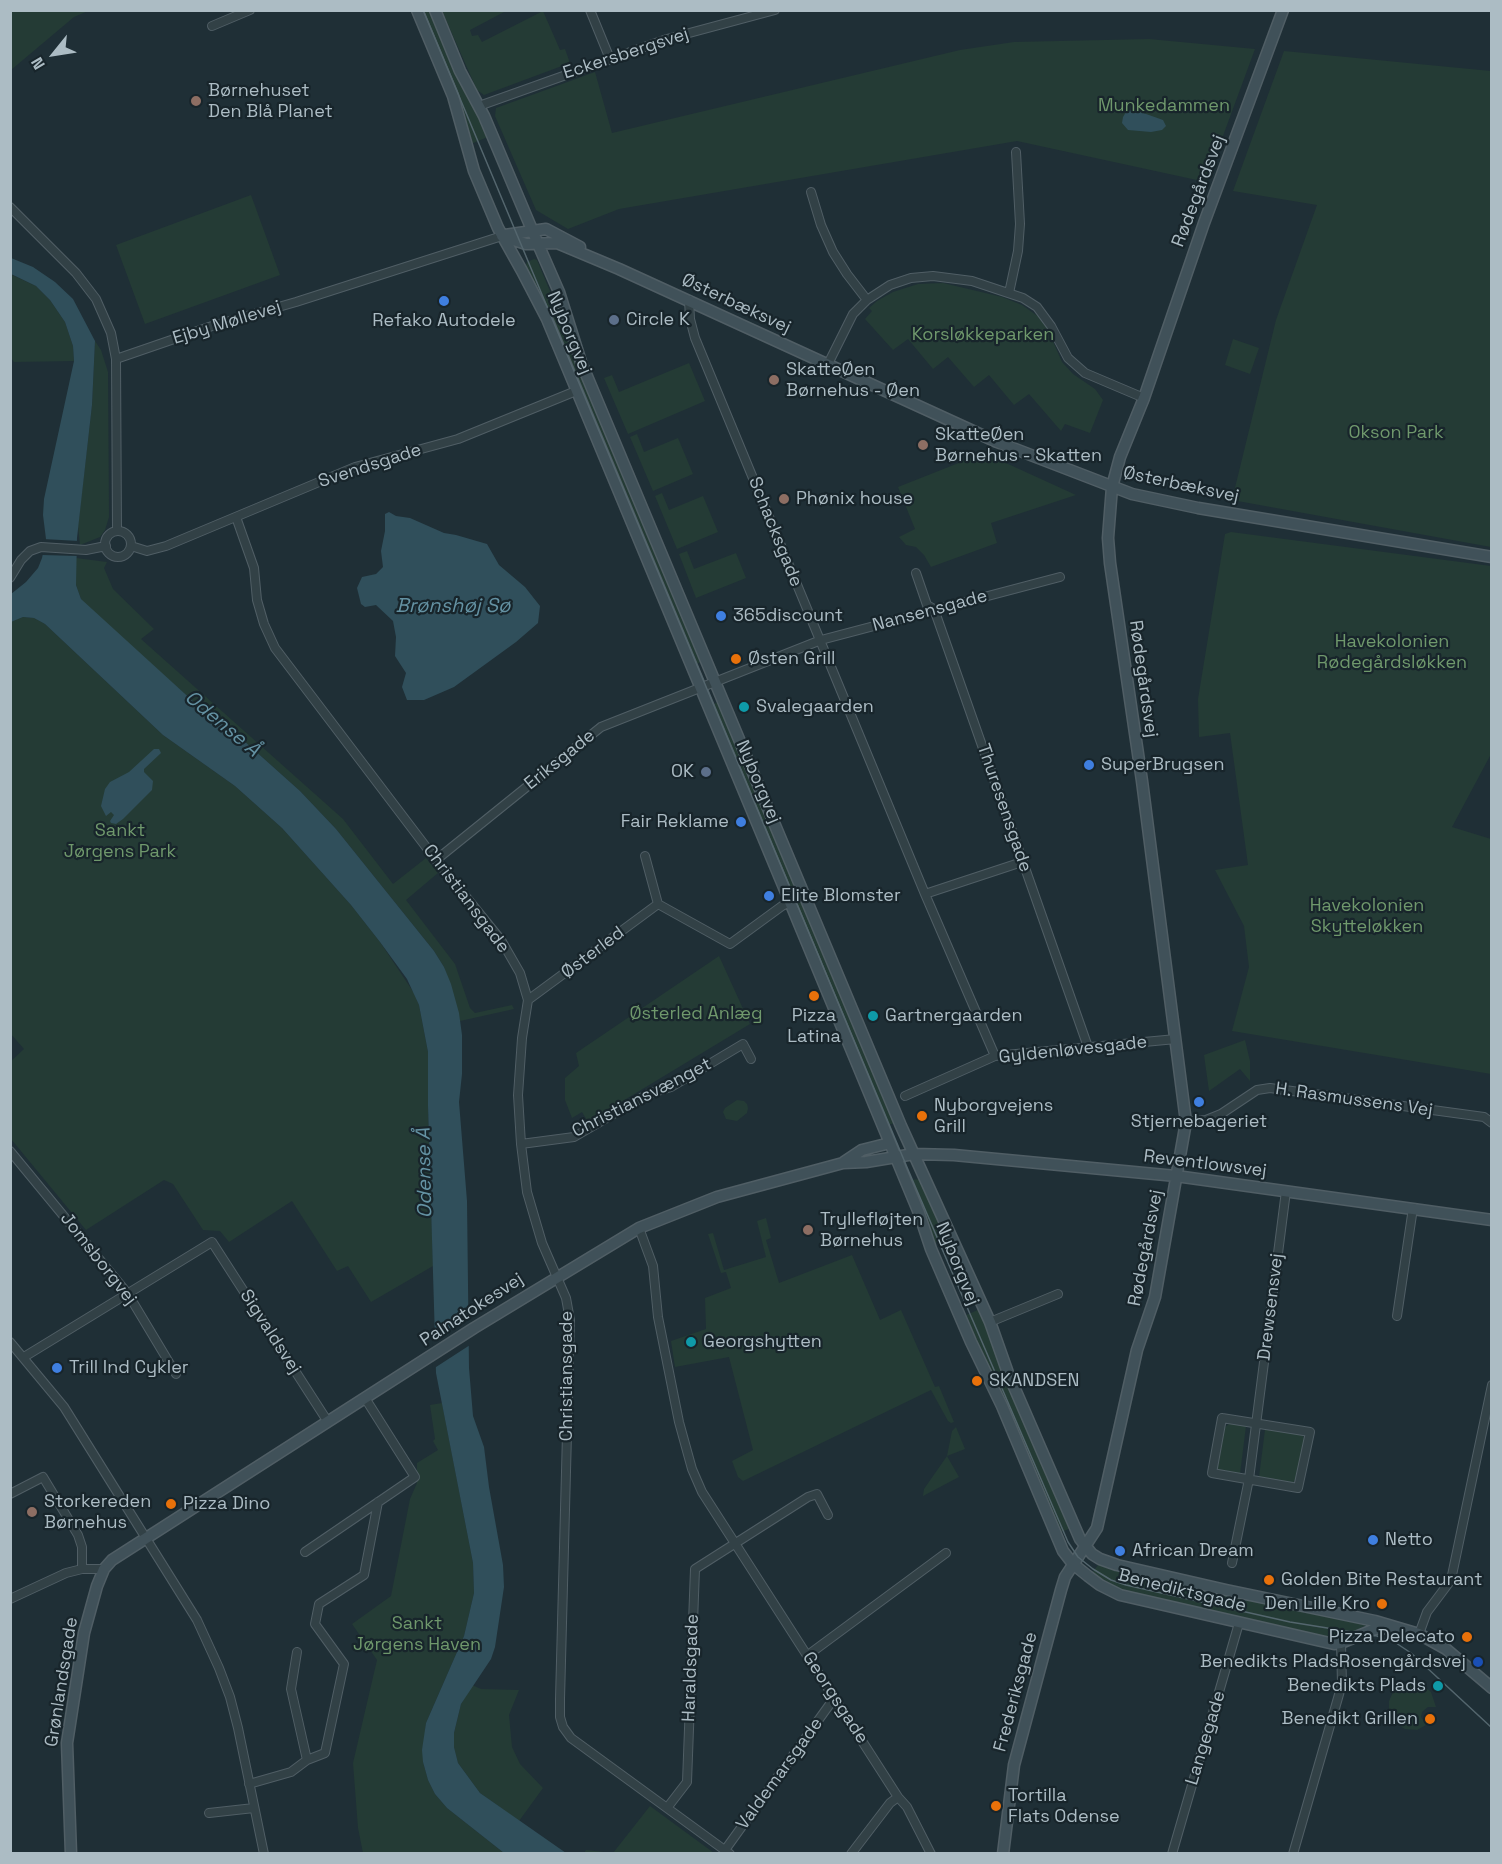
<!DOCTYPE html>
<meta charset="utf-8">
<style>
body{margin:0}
#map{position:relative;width:1502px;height:1864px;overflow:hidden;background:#1f2f36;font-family:"Space Grotesk",sans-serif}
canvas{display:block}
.frame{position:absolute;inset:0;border:12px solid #acbcc4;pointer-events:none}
.north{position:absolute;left:24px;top:24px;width:60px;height:60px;-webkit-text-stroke:4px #18252b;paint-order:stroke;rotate:240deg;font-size:16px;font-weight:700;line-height:24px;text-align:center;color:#acbcc4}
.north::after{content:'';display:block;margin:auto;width:21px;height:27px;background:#acbcc4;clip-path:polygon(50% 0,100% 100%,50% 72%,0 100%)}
</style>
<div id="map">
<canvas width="1502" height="1864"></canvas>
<div class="frame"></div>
<div class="north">N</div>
</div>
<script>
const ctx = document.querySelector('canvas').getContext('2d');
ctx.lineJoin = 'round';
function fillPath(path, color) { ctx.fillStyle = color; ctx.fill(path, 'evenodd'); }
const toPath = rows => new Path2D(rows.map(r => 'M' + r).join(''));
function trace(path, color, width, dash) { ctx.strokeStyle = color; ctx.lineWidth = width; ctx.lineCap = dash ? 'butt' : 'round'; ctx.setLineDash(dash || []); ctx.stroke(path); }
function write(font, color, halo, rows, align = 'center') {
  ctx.font = font + ' "Space Grotesk",sans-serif'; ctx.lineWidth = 4.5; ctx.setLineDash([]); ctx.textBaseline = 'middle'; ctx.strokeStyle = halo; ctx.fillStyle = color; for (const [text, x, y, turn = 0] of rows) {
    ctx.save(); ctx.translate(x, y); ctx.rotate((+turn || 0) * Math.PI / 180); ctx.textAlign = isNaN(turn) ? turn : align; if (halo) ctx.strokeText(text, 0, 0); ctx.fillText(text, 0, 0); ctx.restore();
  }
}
fillPath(toPath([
 [11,10,87,10,88,11,74,17,11,70],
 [420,11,432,11,490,136,471,144],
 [442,11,506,11,470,30,472,36,478,35,482,42,543,11,560,50,565,49,570,63,484,95,477,90],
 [1149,39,1255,49,1206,182,1017,141,619,209,568,229,536,210,495,116,496,108,595,72,612,133,960,50,1014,42],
 [1284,51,1491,71,1491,547,1232,500,1276,320,1317,205,1233,191],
 [251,195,280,275,145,324,116,245],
 [534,259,537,260,704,661,693,665,525,268,527,262],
 [10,274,36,286,50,300,65,322,73,346,74,361,14,362,11,358],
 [943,283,1002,297,1022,305,1039,317,1048,330,1062,362,1073,374,1095,389,1103,400,1090,433,1065,424,1061,431,1029,394,1014,405,989,375,974,387,948,357,933,369,908,339,893,350,865,319,872,311,869,308,877,301,893,292,918,284],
 [1233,339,1259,348,1250,374,1225,365],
 [95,341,101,350,108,372,109,517,105,530,100,537,80,545,78,526,92,405],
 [689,363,705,401,628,434,604,378,612,375,619,392],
 [637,434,644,452,678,438,693,474,653,491,630,437],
 [984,453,1076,495,991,523,997,543,931,567,924,555,916,547,906,545,899,537,915,529,898,487],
 [662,493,669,510,703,496,718,532,677,549,655,496],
 [1231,532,1491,566,1491,754,1452,827,1491,839,1491,1074,1232,1031,1249,967,1244,926,1215,870,1248,865,1230,733,1199,737,1198,699,1225,534],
 [687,551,694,569,736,553,746,578,696,598,679,554],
 [76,558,107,562,104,568,113,589,154,629,141,639,343,819,393,884,426,858,438,873,406,900,455,964,470,1008,475,1013,512,1005,514,1009,460,1021,444,967,434,951,336,829,300,791,243,740,195,703,87,607,81,599,76,585],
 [23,617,34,618,45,624,163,735,235,786,282,828,351,905,380,942,414,993,419,1005,428,1052,428,1106,433,1266,371,1302,348,1266,337,1271,292,1201,229,1242,220,1231,203,1230,173,1184,164,1180,86,1230,11,1139,10,1062,24,1049,10,1033,10,622],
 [721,701,897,1123,886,1125,711,705],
 [719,956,750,1024,588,1122,582,1112,572,1118,565,1100,565,1078,579,1066,576,1053],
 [1245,1040,1250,1061,1250,1081,1240,1069,1209,1091,1204,1055],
 [737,1100,744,1101,747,1104,748,1108,747,1113,737,1121,726,1119,723,1112,725,1108],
 [921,1179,949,1236,933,1244,909,1180],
 [766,1218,771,1238,766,1240,779,1283,852,1255,880,1320,901,1310,935,1387,939,1386,954,1422,951,1423,948,1421,931,1390,743,1481,738,1477,732,1461,753,1450,729,1357,675,1367,671,1341,706,1329,705,1298,731,1288,726,1272,721,1273,708,1234,713,1233,724,1270,766,1257,757,1221],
 [980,1309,1071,1528,1059,1533,964,1316],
 [442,1403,473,1563,474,1593,464,1636,426,1723,423,1762,428,1780,435,1794,447,1808,504,1853,363,1853,358,1828,353,1763,377,1660,352,1624,391,1596,410,1499,417,1483,417,1463,438,1450,433,1441,435,1439,430,1405],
 [1230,1423,1246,1426,1240,1474,1216,1469,1224,1428],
 [956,1427,965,1449,947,1456,959,1477,923,1496,924,1489,947,1456,952,1431],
 [1269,1429,1302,1434,1303,1436,1305,1441,1297,1477,1292,1484,1259,1477,1265,1430],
 [1098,1565,1185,1585,1368,1624,1346,1636,1329,1639,1122,1591,1092,1573],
 [1416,1683,1422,1684,1431,1692,1436,1707,1428,1707,1422,1712,1421,1717,1426,1725,1417,1730,1405,1729,1395,1723,1391,1718,1389,1713,1389,1701,1394,1690,1399,1686],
 [472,1685,481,1689,519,1690,509,1715,512,1747,520,1764,543,1788,519,1821,480,1793,458,1763,454,1747,454,1733,461,1704],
 [650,1806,714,1853,584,1853,586,1850,613,1853]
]), '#243b35');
fillPath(toPath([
 [1132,109,1163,120,1166,126,1162,130,1151,132,1128,130,1122,123,1123,117,1126,112],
 [11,258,33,267,55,282,73,299,95,341,92,405,77,538,76,585,81,599,195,703,243,740,300,791,336,829,434,951,444,967,451,984,459,1013,462,1035,462,1074,459,1102,467,1201,469,1368,473,1416,484,1447,489,1487,503,1565,504,1587,495,1647,491,1659,461,1704,454,1733,454,1747,458,1763,480,1793,566,1853,504,1853,447,1808,435,1794,428,1780,423,1762,422,1750,426,1723,464,1636,474,1593,473,1563,436,1373,428,1106,428,1052,419,1005,407,979,380,942,351,905,282,828,235,786,163,735,45,624,34,618,23,617,11,622,11,594,26,582,38,568,42,558,46,539,43,515,44,499,74,361,73,346,65,322,50,300,36,286,11,274],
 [389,512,396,516,410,518,444,533,456,535,487,544,499,565,525,587,540,606,538,623,516,642,454,687,424,700,407,700,402,687,406,673,395,656,396,637,393,621,376,605,365,607,361,604,357,588,362,577,376,574,383,567,381,551,385,531,385,514],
 [154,749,159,749,161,753,144,769,144,772,153,781,152,790,123,819,116,824,111,823,110,821,114,815,111,812,106,816,101,806,105,789,110,782,129,772]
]), '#304f5b');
fillPath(toPath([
 [43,539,79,541,78,556,42,555],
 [470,1316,470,1345,433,1369,432,1340]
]), '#1f2f36');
const street = toPath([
 [590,10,610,59],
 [212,26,250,10],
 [479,106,667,39,775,10],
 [811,192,821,225,833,252,847,274,867,300],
 [10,207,76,273,96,299,111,333,116,359,117,531],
 [1009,293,1018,251,1020,224,1016,152],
 [689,300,690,319,695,338,925,894,995,1056],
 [116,359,212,326,296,302,502,236],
 [828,364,853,314,867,300,890,285,911,278,933,276,972,281,1023,298,1037,307,1051,326,1068,358,1085,373,1144,398],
 [236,517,254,568,257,600,264,624,275,648,436,860,501,940,520,973,528,1000,522,1038,518,1095,521,1144,527,1192,542,1243,566,1298,570,1320,560,1699,560,1717,563,1727,571,1738,730,1854],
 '105 544a13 13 0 1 1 26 0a13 13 0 1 1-26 0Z',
 [131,546,147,551,166,546,355,467,458,439,576,391],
 [916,573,927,605,934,609,1088,1047],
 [10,578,21,560,30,551,41,547,86,550,106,546],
 [645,856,658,904],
 [436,860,601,727,821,640,1060,577],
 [925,894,1022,862],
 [528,1000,658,904,730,944,782,906,790,902],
 [905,1096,995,1056,1176,1039],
 [1186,1122,1206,1120,1221,1114,1257,1090,1270,1088,1484,1117,1492,1123],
 [521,1144,574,1137,648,1094,671,1087,743,1044,751,1059],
 [10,1151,128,1294,176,1374],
 [639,1228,653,1266,658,1317,679,1422,692,1469,702,1492,898,1797,907,1807,931,1854],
 [1397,1316,1413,1208],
 [990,1322,1058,1294],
 [10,1342,64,1407,197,1620,219,1668,230,1697,238,1728,264,1854],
 [24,1357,212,1242,328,1422],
 [1222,1418,1310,1432,1298,1488,1212,1473,1222,1418],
 [10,1494,43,1477,78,1535,82,1547,82,1569],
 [305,1552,415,1477,365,1398],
 [1232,1563,1249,1479,1286,1191],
 [10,1599,66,1573,82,1569,104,1569],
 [1419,1634,1427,1612,1451,1580,1492,1385],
 [297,1652,291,1689,307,1760],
 [808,1655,946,1553],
 [249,1784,291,1772,307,1760,325,1753,344,1664,315,1624,319,1604,364,1575,378,1502],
 [667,1808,687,1782,695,1569,808,1497,817,1494,828,1515],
 [209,1813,254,1808],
 [725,1850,835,1697],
 [851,1854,890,1803,898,1797],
 [1172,1854,1239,1623],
 [1293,1854,1342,1684,1341,1643]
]);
const secondary = toPath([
 [417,10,453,96,474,171,498,228,522,271,547,319,790,902,919,1213,931,1249,971,1342,1002,1406,1063,1551,1073,1564,1088,1576,1100,1585,1120,1595,1334,1644,1341,1643,1375,1629,1389,1628],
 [435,10,460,71,484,116,538,244,559,292,581,362,901,1126,990,1322,1008,1373,1080,1539,1092,1554,1100,1559,1117,1565,1226,1590,1375,1621,1419,1634,1446,1649,1492,1688],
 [505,235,546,229,580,247],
 [502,236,526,244,557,243,619,269,997,442,1132,494,1198,508,1492,557],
 [844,1162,862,1150,890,1143],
 [71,1854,67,1743,84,1633,97,1586,104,1569,112,1560,474,1328,639,1228,717,1197,843,1163,866,1162,914,1154,954,1155,1176,1176,1492,1220],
 [1003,1854,1014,1765,1061,1590,1065,1577,1097,1528,1137,1350,1155,1297,1186,1122,1142,781,1110,563,1108,538,1112,487,1120,457,1144,398,1204,223,1283,10]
]);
trace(street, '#505e65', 10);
trace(secondary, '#505e65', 13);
trace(street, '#324146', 8);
trace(secondary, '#405159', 10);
trace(toPath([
 [423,10,909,1172,1068,1542,1078,1557,1093,1569,1111,1580,1126,1585,1290,1622,1377,1636,1396,1643,1411,1653,1492,1728]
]), '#54666e', 1.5);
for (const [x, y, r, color] of [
 [196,101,6,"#8d6e63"],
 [444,301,6,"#3f7fe0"],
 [614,320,6,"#5c6f8a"],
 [774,380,6,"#8d6e63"],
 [923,445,6,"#8d6e63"],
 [784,499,6,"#8d6e63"],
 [721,616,6,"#3f7fe0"],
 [736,659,6,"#e8710a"],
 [744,707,6,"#0f9aa8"],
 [1089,765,6,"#3f7fe0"],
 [706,772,6,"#5c6f8a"],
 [741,822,6,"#3f7fe0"],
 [769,896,6,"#3f7fe0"],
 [814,996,6,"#e8710a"],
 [873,1016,6,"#0f9aa8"],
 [1199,1102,6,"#3f7fe0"],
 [922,1116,6,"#e8710a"],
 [808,1230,6,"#8d6e63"],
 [691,1342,6,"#0f9aa8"],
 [57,1368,6,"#3f7fe0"],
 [977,1381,6,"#e8710a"],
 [171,1504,6,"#e8710a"],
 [32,1512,6,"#8d6e63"],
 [1373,1540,6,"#3f7fe0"],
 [1120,1551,6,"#3f7fe0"],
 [1269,1580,6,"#e8710a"],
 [1382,1604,6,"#e8710a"],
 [1467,1637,6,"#e8710a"],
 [1478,1662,6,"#1a4fb4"],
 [1438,1686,6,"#0f9aa8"],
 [1430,1719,6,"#e8710a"],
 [996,1806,6,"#e8710a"]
]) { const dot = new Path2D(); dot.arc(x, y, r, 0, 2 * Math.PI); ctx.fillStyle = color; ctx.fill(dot); trace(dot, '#18252b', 2); }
write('18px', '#acbcc4', '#18252b', [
 ["Eckersbergsvej",626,54,-18],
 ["Rødegårdsvej",1199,191,-69],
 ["Østerbæksvej",736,304,25],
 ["Ejby Møllevej",227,323,-17],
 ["Nyborgvej",569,333,67],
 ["Svendsgade",370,466,-18],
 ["Østerbæksvej",1181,485,12],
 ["Schacksgade",775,532,68],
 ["Nansensgade",930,611,-15],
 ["Rødegårdsvej",1143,679,82],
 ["Eriksgade",560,760,-39],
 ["Nyborgvej",758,782,67],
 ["Thuresensgade",1004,808,71],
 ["Christiansgade",466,899,53],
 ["Østerled",593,953,-37],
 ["Gyldenløvesgade",1073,1050,-6],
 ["Christiansvænget",642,1098,-27],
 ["H. Rasmussens Vej",1354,1100,8],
 ["Reventlowsvej",1205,1164,7],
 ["Rødegårdsvej",1146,1248,-79],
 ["Jomsborgvej",98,1259,52],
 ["Nyborgvej",957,1264,68],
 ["Drewsensvej",1271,1307,-83],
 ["Palnatokesvej",472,1310,-33],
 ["Sigvaldsvej",270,1332,57],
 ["Christiansgade",567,1376,-90],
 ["Benediktsgade",1182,1591,14],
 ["Haraldsgade",691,1668,-88],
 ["Grønlandsgade",62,1682,-81],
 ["Frederiksgade",1016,1692,-75],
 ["Georgsgade",835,1698,57],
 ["Langegade",1206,1738,-73],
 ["Valdemarsgade",780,1774,-54]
]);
write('18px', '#acbcc4', '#18252b', [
 ["Børnehuset",208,91],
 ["Den Blå Planet",208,112],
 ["Circle K",626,320],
 ["Refako Autodele",444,321,"center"],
 ["SkatteØen",786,370],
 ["Børnehus - Øen",786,391],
 ["SkatteØen",935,435],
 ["Børnehus - Skatten",935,456],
 ["Phønix house",796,499],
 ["365discount",733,616],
 ["Østen Grill",748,659],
 ["Svalegaarden",756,707],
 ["SuperBrugsen",1101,765],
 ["OK",694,772,"right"],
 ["Fair Reklame",729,822,"right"],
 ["Elite Blomster",781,896],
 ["Pizza",814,1016,"center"],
 ["Latina",814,1037,"center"],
 ["Gartnergaarden",885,1016],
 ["Nyborgvejens",934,1106],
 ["Grill",934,1127],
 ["Stjernebageriet",1199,1122,"center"],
 ["Tryllefløjten",820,1220],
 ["Børnehus",820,1241],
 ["Georgshytten",703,1342],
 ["Trill Ind Cykler",69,1368],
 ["SKANDSEN",989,1381],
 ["Storkereden",44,1502],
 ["Børnehus",44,1523],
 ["Pizza Dino",183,1504],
 ["Netto",1385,1540],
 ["African Dream",1132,1551],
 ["Golden Bite Restaurant",1281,1580],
 ["Den Lille Kro",1370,1604,"right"],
 ["Pizza Delecato",1455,1637,"right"],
 ["Benedikts PladsRosengårdsvej",1466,1662,"right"],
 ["Benedikts Plads",1426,1686,"right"],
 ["Benedikt Grillen",1418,1719,"right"],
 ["Tortilla",1008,1796],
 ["Flats Odense",1008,1817]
], 'left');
write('18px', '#6f986c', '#18252b', [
 ["Munkedammen",1164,106],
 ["Korsløkkeparken",983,335],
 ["Okson Park",1396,433],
 ["Havekolonien",1392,642],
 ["Rødegårdsløkken",1392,663],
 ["Sankt",120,831],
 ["Jørgens Park",120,852],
 ["Havekolonien",1367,906],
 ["Skytteløkken",1367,927],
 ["Østerled Anlæg",696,1014],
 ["Sankt",417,1624],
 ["Jørgens Haven",417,1645]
]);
write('italic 20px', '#6492a3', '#18252b', [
 ["Brønshøj Sø",453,607],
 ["Odense Å",222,724,40],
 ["Odense Å",425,1173,-91]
]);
</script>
